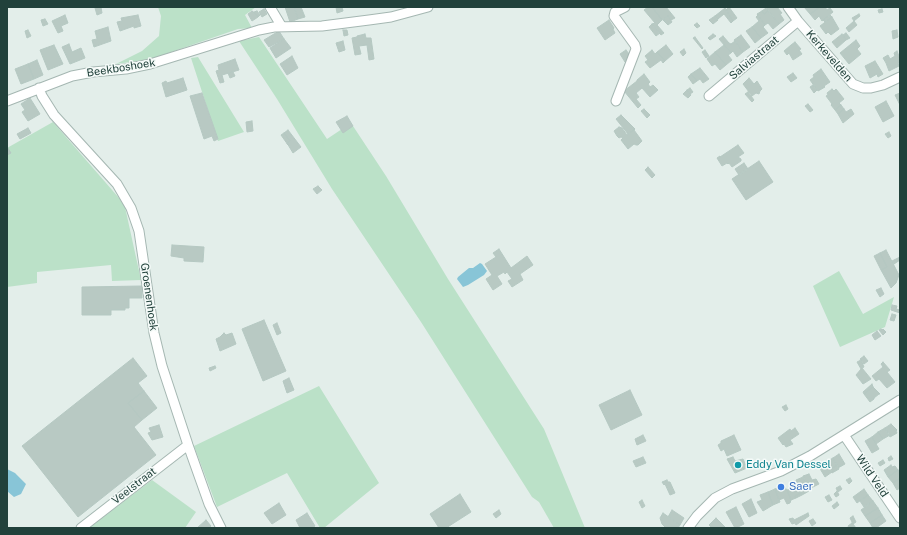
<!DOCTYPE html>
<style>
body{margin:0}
#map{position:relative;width:907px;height:535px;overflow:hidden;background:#e3eeea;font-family:"Public Sans",sans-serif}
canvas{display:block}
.frame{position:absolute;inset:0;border:8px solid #21413b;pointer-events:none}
</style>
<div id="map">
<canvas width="907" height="535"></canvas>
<div class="frame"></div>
</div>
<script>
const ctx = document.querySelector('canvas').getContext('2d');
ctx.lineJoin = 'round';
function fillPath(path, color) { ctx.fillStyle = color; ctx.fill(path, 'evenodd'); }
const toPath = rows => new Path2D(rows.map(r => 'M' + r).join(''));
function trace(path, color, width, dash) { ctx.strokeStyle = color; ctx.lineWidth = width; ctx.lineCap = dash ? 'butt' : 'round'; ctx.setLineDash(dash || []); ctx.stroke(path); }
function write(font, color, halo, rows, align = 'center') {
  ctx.font = font + ' "Public Sans",sans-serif'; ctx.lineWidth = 3; ctx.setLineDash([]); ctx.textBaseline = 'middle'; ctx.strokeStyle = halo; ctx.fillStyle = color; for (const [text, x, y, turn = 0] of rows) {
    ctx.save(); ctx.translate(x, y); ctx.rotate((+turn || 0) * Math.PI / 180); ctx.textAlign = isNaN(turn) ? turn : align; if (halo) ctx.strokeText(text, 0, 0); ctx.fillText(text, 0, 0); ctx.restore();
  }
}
fillPath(toPath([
 [158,7,256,7,245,15,252,28,238,29,151,59,116,64,142,51,159,36,161,16],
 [259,37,327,139,351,123,386,176,448,279,544,429,585,528,554,528,539,502,532,497,421,322,332,189,277,99,239,41],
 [198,57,244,132,218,141,191,58],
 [53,122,119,198,125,207,141,280,112,281,111,265,37,272,37,283,7,287,7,148],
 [839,271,863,314,894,297,885,327,840,347,813,286],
 [319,386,379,483,324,528,320,528,287,473,217,507,194,446],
 [152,480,196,512,185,528,89,528]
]), '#bbe1c8');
fillPath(toPath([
 [480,263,482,264,487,271,484,275,468,285,463,287,457,279,458,277,469,268,473,268],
 [7,469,15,473,26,484,21,494,14,497,7,491]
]), '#88c5d7');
const building = toPath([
 [101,7,102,13,97,15,95,8,101,7],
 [285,7,294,7,298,19,290,22,285,7],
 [297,7,301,7,305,17,298,19,295,9,297,7],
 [336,7,342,7,343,11,337,13,336,7],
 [648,7,652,7,662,20,657,25,664,33,661,35,652,24,655,23,644,10,648,7],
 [652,7,666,7,675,18,671,20,668,16,662,20,652,7],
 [729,7,737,18,733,21,726,10,729,7],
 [769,7,777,7,782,13,780,14,784,20,779,24,767,9,769,7],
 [804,7,820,7,810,14,804,7],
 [820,7,825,7,827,10,830,8,833,12,822,21,819,16,815,20,810,14,820,7],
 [725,8,733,21,731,23,724,14,718,19,715,16,725,8],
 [766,8,768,11,764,14,762,11,766,8],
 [264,9,267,14,262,17,259,12,264,9],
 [882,9,883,12,879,13,878,10,882,9],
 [252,11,253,12,254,12,258,17,252,21,248,14,252,11],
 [257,11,260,15,258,17,254,12,257,11],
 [762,11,764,14,768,11,779,24,773,29,768,23,765,25,757,14,762,11],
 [859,14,860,16,854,21,852,18,859,14],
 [65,15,68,23,61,26,63,31,58,33,52,21,65,15],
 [138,15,141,26,134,28,134,26,120,31,117,22,122,21,121,18,138,15],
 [758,15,765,25,763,27,768,33,761,38,752,27,759,21,756,17,758,15],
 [830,15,832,17,825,22,823,20,830,15],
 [668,16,672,22,668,25,663,20,668,16],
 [715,16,718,20,713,24,709,20,715,16],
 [832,17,839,29,831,35,828,32,826,34,820,26,832,17],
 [45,19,48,24,43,26,41,20,45,19],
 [609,20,614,28,613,29,615,33,605,40,597,28,609,20],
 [854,21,857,25,849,32,846,28,854,21],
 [697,23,700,26,697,28,694,25,697,23],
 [652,24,660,33,656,36,649,27,652,24],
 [108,27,111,41,94,47,92,40,97,39,95,31,108,27],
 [752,27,761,38,755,43,746,31,752,27],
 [28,30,31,36,27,38,25,31,28,30],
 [343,30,347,30,348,35,344,36,343,30],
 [897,30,898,37,893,39,892,31,897,30],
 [279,31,284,39,269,47,264,40,279,31],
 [846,33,850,38,846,40,843,35,846,33],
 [365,34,366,38,371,38,374,59,369,60,367,45,359,46,361,54,355,55,352,38,357,37,357,36,365,34],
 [713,34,716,36,710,40,708,38,713,34],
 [842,34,846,40,837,48,832,42,842,34],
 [741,35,750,47,743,52,734,40,741,35],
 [723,36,729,43,731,44,735,41,743,52,737,57,733,51,731,53,719,39,723,36],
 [695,37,703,48,702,49,693,38,695,37],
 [284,39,291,48,276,58,270,48,284,39],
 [856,40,860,46,857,49,861,54,849,64,840,53,856,40],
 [343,41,345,50,339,52,336,43,343,41],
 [795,42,801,49,799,50,802,54,793,60,789,53,787,55,784,51,791,45,795,42],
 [69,44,72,52,81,48,85,58,70,64,62,47,69,44],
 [54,45,63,64,48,70,40,50,54,45],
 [666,45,673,54,665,61,657,52,666,45],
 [724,45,731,53,728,55,732,60,726,65,715,52,724,45],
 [684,49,686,53,683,56,680,52,684,49],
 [626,50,629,54,625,62,620,54,626,50],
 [652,50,655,54,657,52,665,61,663,63,661,60,650,68,645,62,648,60,645,56,652,50],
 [705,50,709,56,706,58,702,52,705,50],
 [897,51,900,59,900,63,898,63,899,66,889,71,886,63,883,58,888,55,890,59,895,56,894,53,897,51],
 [715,52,726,65,720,70,715,64,712,66,707,59,715,52],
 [292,56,298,68,287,75,280,64,292,56],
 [235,59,239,70,222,75,224,82,220,83,216,71,219,70,218,65,235,59],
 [37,60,43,75,34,79,28,64,37,60],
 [875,61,883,74,878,77,877,74,870,78,865,66,875,61],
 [28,64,34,79,21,84,15,69,28,64],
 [700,68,709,79,703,83,700,79,697,81,691,74,700,68],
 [821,69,830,82,824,86,825,87,818,91,810,80,814,77,813,75,821,69],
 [233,72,235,76,230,78,228,73,233,72],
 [793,73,797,78,791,82,787,77,793,73],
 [644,74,650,82,648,84,650,87,653,85,658,90,650,97,642,88,636,93,639,97,636,99,641,105,638,108,624,91,637,81,637,80,644,74],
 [691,74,697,81,693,84,688,77,691,74],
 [183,78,187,90,166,97,162,83,166,81,167,83,183,78],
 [749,78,754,84,757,81,762,89,760,91,759,94,756,93,752,96,743,84,749,78],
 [813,85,817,90,814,93,810,87,813,85],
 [690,88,693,92,690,94,687,90,690,88],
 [832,89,834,91,836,89,844,99,839,103,841,105,835,110,831,105,832,104,826,96,828,95,827,93,832,89],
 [687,90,691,95,688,98,683,94,687,90],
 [748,92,754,100,752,102,745,94,748,92],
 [202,93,218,139,214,141,212,136,204,139,190,96,202,93],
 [900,93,900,105,895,95,900,93],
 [30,98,40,114,28,121,22,112,25,110,21,104,30,98],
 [886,101,894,116,883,122,875,107,886,101],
 [808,104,813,110,810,112,805,106,808,104],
 [841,105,844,109,838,114,835,110,841,105],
 [644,109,650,115,647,118,641,111,644,109],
 [844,109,846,112,851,109,854,114,843,123,838,114,844,109],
 [621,115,635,129,628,134,616,119,621,115],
 [347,116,353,126,343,133,336,122,347,116],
 [252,121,253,131,247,132,246,122,252,121],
 [619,127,622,128,627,135,635,129,634,130,642,141,638,145,636,145,634,144,628,149,621,140,623,138,621,137,619,138,617,136,614,131,619,127],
 [28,128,31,133,20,139,17,134,28,128],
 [288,130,301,147,293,153,287,143,290,141,284,133,288,130],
 [889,132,891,136,888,138,885,134,889,132],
 [284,133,290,141,287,143,288,145,281,135,284,133],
 [738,145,744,153,738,157,741,159,741,161,732,167,729,163,728,164,727,163,722,166,717,158,720,156,720,157,738,145],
 [7,147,11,153,7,155,7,147],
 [759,161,773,182,746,200,732,179,759,161],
 [744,163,748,169,739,175,735,169,744,163],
 [648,167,655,175,652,178,645,170,648,167],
 [318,186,322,190,317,194,313,189,318,186],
 [172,245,204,247,203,262,184,261,184,258,171,256,172,245],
 [499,249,511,268,527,256,533,265,520,274,523,280,512,287,508,281,512,279,507,272,505,274,504,272,497,276,502,284,493,290,486,279,492,275,485,264,496,257,493,253,499,249],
 [886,250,899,275,896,283,891,288,881,270,887,267,880,253,886,250],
 [880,253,887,267,881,270,874,256,880,253],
 [900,257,900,260,894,264,892,261,900,257],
 [142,286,142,298,129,298,129,308,125,308,125,310,111,310,111,315,82,315,82,287,142,286],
 [881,288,884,294,880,297,876,290,881,288],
 [892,305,897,306,896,309,900,310,900,313,891,310,892,305],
 [892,314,896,315,894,321,890,320,892,314],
 [264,320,286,371,263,381,242,329,264,320],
 [277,323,281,333,277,335,273,325,277,323],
 [881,329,882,330,883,329,886,332,883,335,879,330,881,329],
 [877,331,881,336,875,340,872,335,877,331],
 [224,333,226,335,232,333,236,344,220,351,216,339,220,337,224,333],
 [864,356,868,361,864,364,860,359,864,356],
 [133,358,147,376,138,383,144,391,128,403,142,420,134,427,156,455,78,517,22,446,133,358],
 [861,360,864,367,862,368,871,379,863,384,856,375,861,369,857,362,861,360],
 [883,362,890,370,887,372,895,382,887,388,879,379,876,381,872,376,883,367,881,364,883,362],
 [215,366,216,368,210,371,209,368,215,366],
 [289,378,294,390,287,393,283,381,289,378],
 [872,384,873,387,864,394,863,392,872,384],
 [873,387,880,394,879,394,874,398,874,399,870,402,864,394,873,387],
 [630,390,642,415,611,430,599,405,630,390],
 [144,391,157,408,142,420,128,403,144,391],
 [786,405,788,409,785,411,782,407,786,405],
 [891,424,897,430,896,431,897,433,890,437,885,428,891,424],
 [159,425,163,437,152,440,148,433,151,432,149,428,159,425],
 [795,428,799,434,790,440,793,444,786,447,784,444,783,445,778,438,790,429,791,431,795,428],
 [885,428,890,435,883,439,878,432,885,428],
 [878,432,883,439,876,444,872,437,878,432],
 [643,435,646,441,637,445,635,439,643,435],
 [734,435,741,450,727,456,724,449,721,451,718,445,721,443,721,441,734,435],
 [872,437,879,449,872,453,865,441,872,437],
 [839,454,845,464,838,468,833,458,839,454],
 [891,456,893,459,889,461,888,458,891,456],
 [643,457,646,463,636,467,633,461,643,457],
 [733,457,735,461,743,459,747,468,735,473,727,459,733,457],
 [833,458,837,465,830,470,826,462,833,458],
 [883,460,885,463,880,466,878,463,883,460],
 [826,462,832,472,825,477,819,467,826,462],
 [837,465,839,469,832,473,830,470,837,465],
 [891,465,892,467,895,466,898,470,888,477,884,470,891,465],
 [898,470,900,473,900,478,893,483,888,477,898,470],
 [809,474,812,480,816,479,819,484,809,489,803,476,809,474],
 [803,477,809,491,802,495,796,480,803,477],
 [850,478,852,481,849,484,846,480,850,478],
 [900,478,900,488,897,490,893,483,900,478],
 [667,480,668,482,670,482,675,493,670,495,665,484,664,485,662,482,667,480],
 [783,485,787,490,791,500,790,503,787,504,784,498,779,500,775,489,783,485],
 [798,486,801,493,795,496,796,498,791,500,787,490,798,486],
 [840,486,842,489,838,492,836,488,840,486],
 [775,489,780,502,773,505,768,492,775,489],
 [864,489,868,495,857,503,853,497,864,489],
 [837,491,839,495,836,497,834,494,837,491],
 [768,492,773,505,763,511,757,502,762,500,760,495,768,492],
 [801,493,802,495,796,498,795,496,801,493],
 [460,494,471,512,446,528,439,528,430,514,460,494],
 [829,495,832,500,828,502,825,497,829,495],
 [868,495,873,501,864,507,860,501,868,495],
 [751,499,757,513,749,517,742,504,751,499],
 [642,500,645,506,642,508,639,502,642,500],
 [873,501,878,508,865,516,861,510,873,501],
 [837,502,839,505,834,509,832,506,837,502],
 [279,503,286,515,272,524,264,513,279,503],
 [736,507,744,524,736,528,735,528,726,512,736,507],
 [878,508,882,515,870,523,865,516,878,508],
 [499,510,501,514,496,518,493,514,499,510],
 [672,510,684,518,680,525,668,517,672,510],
 [307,513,315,526,312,528,300,528,296,520,307,513],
 [663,513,680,525,678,528,666,528,662,524,660,518,663,513],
 [808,513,809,516,796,525,795,523,792,524,789,519,793,518,794,520,808,513],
 [882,515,886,521,876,528,873,528,870,523,882,515],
 [853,516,856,522,853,524,850,518,853,516],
 [716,518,726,528,712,528,709,525,716,518],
 [813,519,816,523,812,526,809,521,813,519],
 [206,520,211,526,208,528,197,528,206,520],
 [852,523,853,524,856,528,849,528,848,526,852,523]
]);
fillPath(building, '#b8c9c3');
trace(building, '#b5c8c2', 1);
const minor = toPath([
 [270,7,282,27],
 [788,7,798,21,853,84,863,88,871,88,883,85,900,77],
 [39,88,42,96,54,115,117,184,131,208,139,231,154,333,162,366,188,445,209,504,221,528],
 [709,96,798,21],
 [7,101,72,76,93,72,126,69,150,64,259,30,274,27,322,26,369,20,391,17,428,7],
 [616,101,636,49,635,45,614,16,615,12,625,7],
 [844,435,900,518],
 [81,528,188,445],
 [688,528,697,516,715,498,732,489,781,471,810,456,900,400]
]);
trace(minor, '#a5b7b2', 11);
trace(minor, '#fff', 9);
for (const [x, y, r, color] of [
 [738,465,4,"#0f9aa8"],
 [781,487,4,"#3f7fe0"]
]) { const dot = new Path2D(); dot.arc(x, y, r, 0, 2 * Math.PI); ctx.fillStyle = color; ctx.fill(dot); trace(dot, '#f4faf8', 1.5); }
write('11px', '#21413b', '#f4faf8', [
 ["Kerkevelden",829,56,49],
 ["Salviastraat",754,58,-40],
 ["Beekboshoek",121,68,-9],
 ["Groenenhoek",149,297,82],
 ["Wild Veld",872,476,56],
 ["Veelstraat",134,486,-38]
]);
write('11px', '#0d838f', '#f4faf8', [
 ["Eddy Van Dessel",746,465]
], 'left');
write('11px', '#366cbe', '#f4faf8', [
 ["Saer",789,487]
], 'left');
</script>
